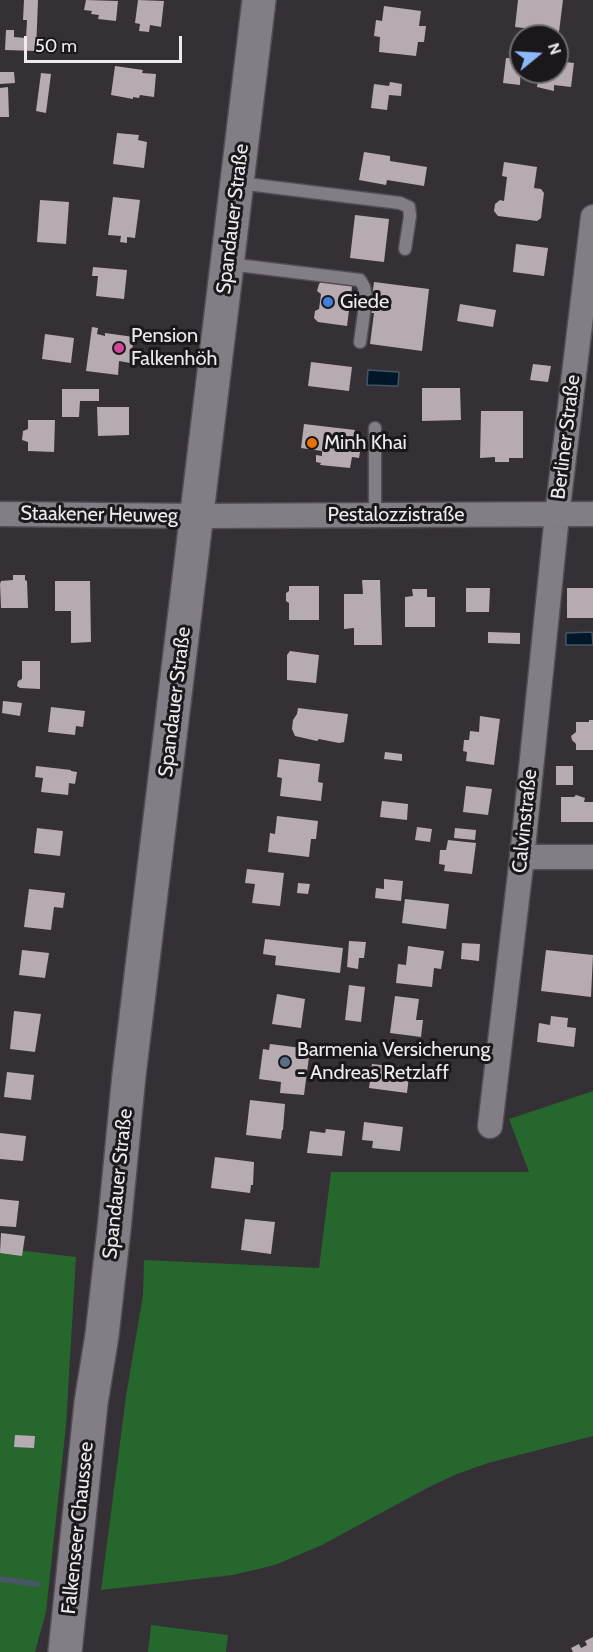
<!DOCTYPE html>
<meta charset="utf-8">
<style>
body{margin:0}
#map{position:relative;width:593px;height:1652px;overflow:hidden;background:#352f36;font-family:Cabin,sans-serif}
canvas{display:block}
.north{position:absolute;left:509px;top:24px;width:60px;height:60px;box-sizing:border-box;background:#1b181b;border:2px solid #6f6c70;border-radius:50%;rotate:72deg;font-size:16px;font-weight:700;line-height:24px;text-align:center;color:#eeeaef}
.north::after{content:'';display:block;margin:auto;width:21px;height:27px;background:#8db9fc;clip-path:polygon(50% 0,100% 100%,50% 72%,0 100%)}
.scale{position:absolute;left:24px;top:36px;width:158px;height:27px;box-sizing:border-box;border:3px solid #eeeaef;border-top:0;padding-left:8px;font-size:18px;line-height:21px;white-space:nowrap;color:#eeeaef;-webkit-text-stroke:4px #1b181b;paint-order:stroke}
</style>
<div id="map">
<canvas width="593" height="1652"></canvas>
<div class="north">N</div>
<div class="scale">50 m</div>
</div>
<script>
const ctx = document.querySelector('canvas').getContext('2d');
ctx.lineJoin = 'round';
function fillPath(path, color) { ctx.fillStyle = color; ctx.fill(path, 'evenodd'); }
const toPath = rows => new Path2D(rows.map(r => 'M' + r).join(''));
function trace(path, color, width, dash) { ctx.strokeStyle = color; ctx.lineWidth = width; ctx.lineCap = dash ? 'butt' : 'round'; ctx.setLineDash(dash || []); ctx.stroke(path); }
function write(font, color, halo, rows, align = 'center') {
  ctx.font = font + ' Cabin,sans-serif'; ctx.lineWidth = 6; ctx.setLineDash([]); ctx.textBaseline = 'middle'; ctx.strokeStyle = halo; ctx.fillStyle = color; for (const [text, x, y, turn = 0] of rows) {
    ctx.save(); ctx.translate(x, y); ctx.rotate((+turn || 0) * Math.PI / 180); ctx.textAlign = isNaN(turn) ? turn : align; if (halo) ctx.strokeText(text, 0, 0); ctx.fillText(text, 0, 0); ctx.restore();
  }
}
fillPath(toPath([
 [593,1091,593,1436,488,1463,457,1474,429,1487,322,1545,275,1565,233,1575,101,1590,126,1396,143,1295,144,1260,319,1268,331,1172,529,1172,509,1119],
 [0,1248,76,1257,66,1426,46,1612,35,1652,0,1652],
 [151,1625,228,1635,226,1652,148,1652]
]), '#25672c');
const water = toPath([
 [368,370,399,372,398,386,367,385,368,370],
 [592,632,593,645,566,645,566,633,592,632]
]);
fillPath(water, '#001629');
trace(water, '#475664', 1.5);
trace(toPath([
 [0,1579,37,1584]
]), '#475664', 6);
fillPath(toPath([
 [24,0,38,0,36,51,5,50,6,30,14,30,14,37,26,38,27,20,23,20],
 [86,0,118,1,116,21,98,19,99,15,91,14,92,11,84,10],
 [138,0,164,1,161,27,150,25,149,32,139,31,140,24,135,23],
 [518,0,563,0,559,32,515,27],
 [384,6,421,11,419,26,426,26,424,42,418,42,416,56,379,52,380,37,374,36,376,20,382,21],
 [506,58,521,59,520,85,503,83],
 [557,61,574,63,571,87,554,85,554,91,537,87,539,72,557,72],
 [115,66,143,70,142,73,156,74,154,97,140,95,139,98,133,97,133,99,111,95],
 [0,72,14,72,15,83,0,84],
 [41,73,51,74,46,113,36,111],
 [390,82,402,84,401,96,389,95,387,110,371,108,374,84,389,86],
 [8,87,9,117,0,117,0,88],
 [117,133,139,135,138,140,147,142,144,168,113,164],
 [364,152,390,156,390,161,427,167,424,186,387,180,386,185,359,180],
 [504,162,537,167,534,188,541,189,544,193,541,218,537,221,498,216,494,211,495,204,500,200,504,201,507,177,502,176],
 [113,197,140,200,135,238,127,237,127,243,120,242,121,236,108,235],
 [40,200,69,202,66,244,37,242],
 [355,215,389,219,384,262,350,258],
 [516,244,548,248,544,276,513,272],
 [93,267,127,270,124,299,96,296,98,276,92,276],
 [322,281,352,285,351,300,356,301,354,310,349,310,347,326,318,322,314,318,315,311,319,309,321,294,317,291,319,284],
 [374,282,429,289,422,351,370,344,374,313,370,313],
 [460,304,496,310,493,327,457,321],
 [92,327,98,328,97,334,105,336,105,333,134,337,130,363,119,361,118,375,86,371],
 [45,334,74,338,71,363,42,359],
 [311,362,352,367,349,391,308,386],
 [533,364,551,366,548,382,530,380],
 [422,388,460,388,461,420,422,421],
 [62,389,99,389,99,401,80,401,79,417,62,417],
 [97,407,129,407,129,435,98,436],
 [481,411,523,411,523,458,509,458,509,462,495,462,495,457,480,458],
 [28,420,55,420,54,452,28,451,28,442,22,440,23,431,28,429],
 [304,424,355,430,353,439,362,440,359,458,352,457,350,468,320,465,321,463,316,462,316,455,322,456,322,451,301,448],
 [13,575,25,575,25,580,27,581,28,608,1,608,0,584,1,581,13,580],
 [362,580,380,580,382,645,354,645,354,628,344,629,344,594,363,594],
 [55,581,90,581,91,642,71,643,71,611,55,611],
 [289,586,319,586,319,620,289,620,289,603,286,601,286,593,289,591],
 [466,588,490,588,489,612,466,612],
 [567,588,593,588,593,618,567,618],
 [412,589,427,589,427,597,435,597,435,627,405,627,405,597,413,596],
 [488,632,520,633,520,644,488,643],
 [290,651,319,655,316,683,287,680,287,655],
 [22,661,40,661,40,689,20,688,17,686,18,681,22,679],
 [3,701,22,703,20,716,2,713],
 [51,707,85,711,83,727,76,726,75,735,48,732],
 [298,708,348,714,344,742,339,743,319,739,317,741,295,736,292,729,293,720,297,714],
 [480,716,500,719,494,765,466,761,467,752,463,751,464,740,469,740,470,731,479,732],
 [589,720,593,720,593,750,576,750,576,744,572,740,571,736,576,732,576,722,589,722],
 [385,752,402,754,402,761,384,759],
 [279,759,320,764,318,782,323,783,321,801,280,796,282,778,277,777],
 [36,766,71,770,71,771,77,772,75,784,69,783,68,795,41,792,43,778,35,777],
 [556,766,573,766,573,785,556,785],
 [466,786,492,789,488,815,463,812],
 [576,795,585,798,584,802,593,802,593,822,561,822,561,797,574,797],
 [382,801,408,804,407,820,380,817],
 [277,816,318,821,316,839,311,839,309,857,268,852,270,833,275,834],
 [417,827,432,829,430,842,415,840],
 [37,828,63,831,60,856,34,853],
 [455,828,476,830,475,840,454,838],
 [448,840,476,843,472,874,444,871,445,865,439,864,440,850,446,850],
 [247,869,284,873,280,906,252,903,255,884,245,883],
 [384,879,403,881,401,901,375,898,376,888,384,889],
 [298,883,310,884,308,894,297,893],
 [29,889,65,893,63,908,54,907,51,930,24,927],
 [405,899,449,904,446,929,402,923],
 [265,939,343,948,340,973,275,965,276,956,263,954],
 [349,941,366,942,364,958,359,958,358,969,347,967],
 [462,943,480,944,479,961,461,959],
 [408,946,444,951,441,969,434,968,432,987,396,983,398,964,406,965],
 [22,950,49,953,45,978,19,975],
 [546,950,593,955,591,997,541,991],
 [349,985,365,987,361,1022,345,1020],
 [277,994,305,999,301,1028,272,1024],
 [395,996,419,999,416,1020,423,1020,421,1037,390,1033],
 [14,1011,41,1014,35,1052,10,1049],
 [551,1016,568,1018,567,1027,576,1028,574,1047,537,1042,539,1023,550,1025],
 [270,1044,310,1049,304,1095,280,1093,281,1082,259,1079,263,1049,269,1050],
 [372,1064,410,1068,407,1093,369,1088,370,1081,366,1081,368,1070,371,1070],
 [7,1072,34,1075,31,1100,4,1097],
 [250,1100,285,1104,283,1130,282,1130,281,1139,246,1135],
 [364,1122,403,1127,400,1151,372,1148,373,1141,362,1140],
 [326,1129,345,1131,342,1156,307,1153,310,1131,325,1133],
 [0,1133,26,1136,23,1161,0,1159],
 [215,1157,254,1162,253,1185,251,1185,250,1193,211,1188],
 [0,1199,19,1201,16,1227,0,1226],
 [245,1219,275,1222,271,1254,241,1250],
 [1,1233,25,1236,22,1256,0,1253],
 [15,1435,35,1436,34,1448,14,1447],
 [593,1637,593,1652,573,1652,571,1648,579,1644,581,1648,587,1645,585,1641]
]), '#b6abb1');
const service = toPath([
 [239,183,400,203,409,207,410,216,405,249],
 [229,264,360,280,364,287,366,298,360,342],
 [375,514,375,428]
]);
const minor = toPath([
 [0,514,198,516,593,514],
 [522,857,593,857],
 [490,1126,522,857,557,515,593,217]
]);
const secondary = toPath([
 [65,1652,91,1403,102,1335,114,1229,129,1075,259,0]
]);
trace(service, '#534e54', 15);
trace(minor, '#534e54', 27);
trace(secondary, '#534e54', 36);
trace(service, '#837d85', 12);
trace(minor, '#837d85', 24);
trace(secondary, '#837d85', 33);
for (const [x, y, r, color] of [
 [328,302,6,"#3f7fe0"],
 [119,348,6,"#d1479c"],
 [312,443,6,"#e8710a"],
 [285,1062,6,"#5c6f8a"]
]) { const dot = new Path2D(); dot.arc(x, y, r, 0, 2 * Math.PI); ctx.fillStyle = color; ctx.fill(dot); trace(dot, '#1b181b', 2); }
write('20px', '#eeeaef', '#1b181b', [
 ["Spandauer Straße",233,219,-83],
 ["Berliner Straße",566,437,-83],
 ["Staakener Heuweg",99,515,1],
 ["Pestalozzistraße",396,515],
 ["Spandauer Straße",175,702,-83],
 ["Calvinstraße",525,821,-84],
 ["Spandauer Straße",118,1184,-84],
 ["Falkenseer Chaussee",78,1528,-84]
]);
write('20px', '#eeeaef', '#1b181b', [
 ["Giede",340,302],
 ["Pension",131,336],
 ["Falkenhöh",131,359],
 ["Minh Khai",324,443],
 ["Barmenia Versicherung",297,1050],
 ["- Andreas Retzlaff",297,1073]
], 'left');
</script>
